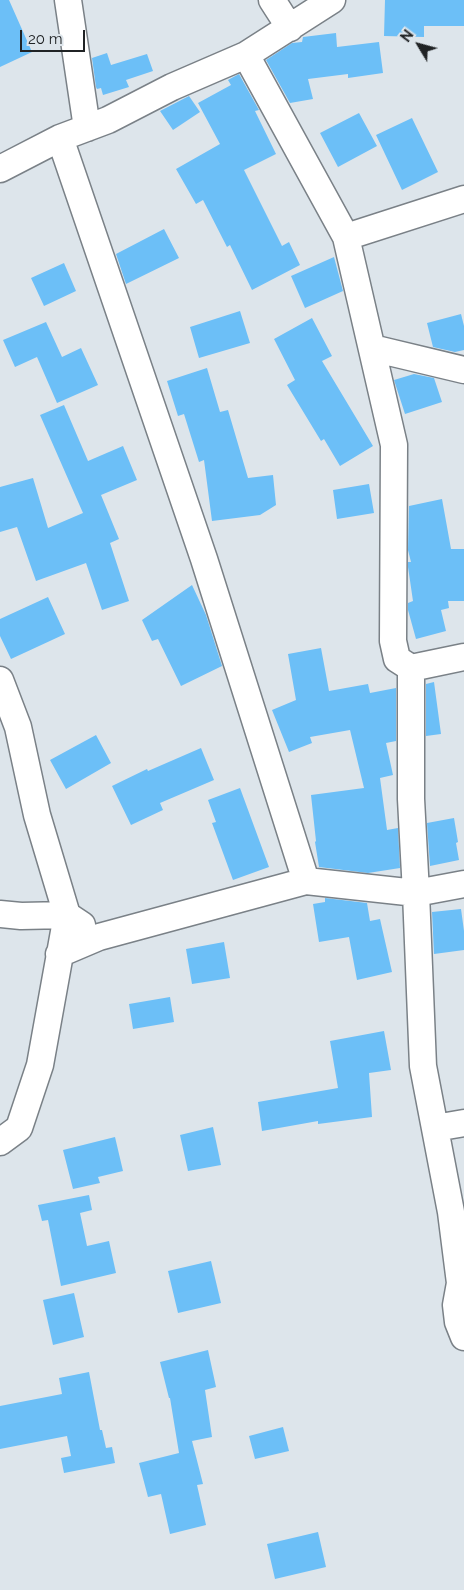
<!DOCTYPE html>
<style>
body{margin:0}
#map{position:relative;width:464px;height:1590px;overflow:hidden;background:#dde5eb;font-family:Raleway,sans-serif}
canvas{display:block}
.north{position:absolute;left:394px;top:20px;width:50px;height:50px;-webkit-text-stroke:4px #dde5eb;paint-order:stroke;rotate:307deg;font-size:14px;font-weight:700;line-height:20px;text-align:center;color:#202325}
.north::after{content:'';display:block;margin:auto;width:18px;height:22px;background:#202325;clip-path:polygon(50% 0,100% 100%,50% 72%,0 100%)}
.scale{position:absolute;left:20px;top:30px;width:65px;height:22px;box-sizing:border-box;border:2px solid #202325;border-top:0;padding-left:6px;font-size:15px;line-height:18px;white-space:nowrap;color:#202325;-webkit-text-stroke:4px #dde5eb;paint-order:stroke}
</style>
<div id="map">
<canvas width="464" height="1590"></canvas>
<div class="north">N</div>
<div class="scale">20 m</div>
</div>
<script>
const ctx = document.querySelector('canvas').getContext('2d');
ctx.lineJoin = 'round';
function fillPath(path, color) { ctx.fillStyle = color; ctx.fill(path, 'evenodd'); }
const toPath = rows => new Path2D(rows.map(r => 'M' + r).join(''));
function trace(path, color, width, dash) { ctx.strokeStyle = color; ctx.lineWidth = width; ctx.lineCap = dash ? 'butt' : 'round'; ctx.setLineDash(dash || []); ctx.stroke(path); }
fillPath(toPath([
 [0,0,9,0,32,52,0,67],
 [385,0,464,0,464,26,424,26,424,37,384,36],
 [336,33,337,47,379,42,383,73,348,78,348,74,308,79,313,99,290,103,266,60,292,43,302,42,303,37],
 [107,53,111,65,147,54,153,71,126,80,129,87,103,95,101,88,97,89,96,87,92,58],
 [239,74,259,110,255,111,276,154,244,170,282,246,289,242,300,265,252,290,230,245,227,247,203,200,196,204,176,169,220,144,198,103,231,85,228,80],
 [189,96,200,112,173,130,160,111],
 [359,113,377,146,338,167,320,133],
 [412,118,438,172,402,190,376,135],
 [164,229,179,258,126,284,116,254],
 [334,257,343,291,305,308,291,276],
 [64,263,76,291,44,306,31,278],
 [240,311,250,343,199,358,190,327],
 [461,314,464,326,464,350,455,352,433,347,427,323],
 [312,318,332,356,322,361,373,446,340,466,324,439,321,441,287,385,295,380,274,339],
 [46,322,62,357,81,348,98,385,57,403,37,357,15,367,3,340],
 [207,368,220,412,228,410,248,478,273,475,276,505,260,515,212,521,204,460,199,462,184,414,178,416,167,381],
 [414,374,434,378,442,402,405,414,394,380],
 [64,405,88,461,123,446,137,480,101,495,119,539,110,543,129,601,102,610,86,563,36,581,17,527,0,532,0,487,33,478,48,528,83,513,40,415],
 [369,484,374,513,337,519,333,490],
 [442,499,451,549,464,549,464,601,448,601,449,608,441,610,446,631,416,639,408,610,408,603,413,601,408,567,408,562,411,562,408,550,409,506],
 [192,585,206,615,222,666,181,686,158,639,152,641,142,620],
 [48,597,65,634,11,659,0,636,0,619],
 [321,648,329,691,368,684,370,693,396,688,396,741,386,743,393,775,380,778,387,830,398,828,400,868,368,873,319,867,315,842,316,841,311,795,364,788,350,730,310,737,312,743,289,752,272,710,296,700,288,654],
 [434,682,441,734,426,736,426,684],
 [96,735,111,763,66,789,50,760],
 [201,748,214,780,160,803,163,810,131,825,112,786,147,769,148,771],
 [240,788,269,867,233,880,212,823,216,822,208,800],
 [454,818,458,842,456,843,459,860,430,866,427,823],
 [325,898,367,903,370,921,380,919,392,972,357,980,349,937,319,942,313,904,325,902],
 [461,909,464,931,464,950,434,954,432,912],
 [224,942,230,978,192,984,186,949],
 [170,997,174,1022,133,1029,129,1004],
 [384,1031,391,1070,369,1073,372,1117,318,1124,318,1121,262,1131,258,1102,338,1088,330,1041],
 [213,1127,221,1165,188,1171,180,1135],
 [115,1137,123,1171,98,1177,100,1183,73,1189,63,1150],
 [89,1195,92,1210,80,1213,87,1246,109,1241,116,1273,61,1286,48,1220,42,1221,38,1205],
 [211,1261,221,1303,178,1313,168,1271],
 [74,1293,84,1337,53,1345,43,1300],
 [208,1350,216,1387,205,1390,212,1437,192,1441,203,1484,197,1485,206,1525,170,1534,161,1494,148,1497,139,1463,179,1453,170,1398,169,1398,160,1362],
 [89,1372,100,1430,102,1430,106,1448,112,1447,115,1463,64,1473,61,1458,71,1456,67,1436,0,1449,0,1406,62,1394,59,1378],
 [283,1427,289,1451,255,1459,249,1436],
 [318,1532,326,1567,275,1579,267,1544]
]), '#6cbff7');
const minor = toPath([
 [68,0,87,128],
 [272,0,290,28],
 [246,55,346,237,394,445,393,641,397,659,411,668,464,657],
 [60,138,204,559,306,881],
 [0,169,60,138,108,120,172,87,246,55,332,0],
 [346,237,464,199],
 [372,348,464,370],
 [411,668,411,799,416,893,423,1066,451,1212,460,1283,456,1305,458,1322,464,1337],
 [0,680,18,727,37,815,67,915,40,1065,19,1128,0,1142],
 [0,914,21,916,67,915,82,925],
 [59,954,99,937,306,881,416,893,464,884],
 [435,1128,464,1123]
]);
trace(minor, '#7a8187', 29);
trace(minor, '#fff', 26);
</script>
